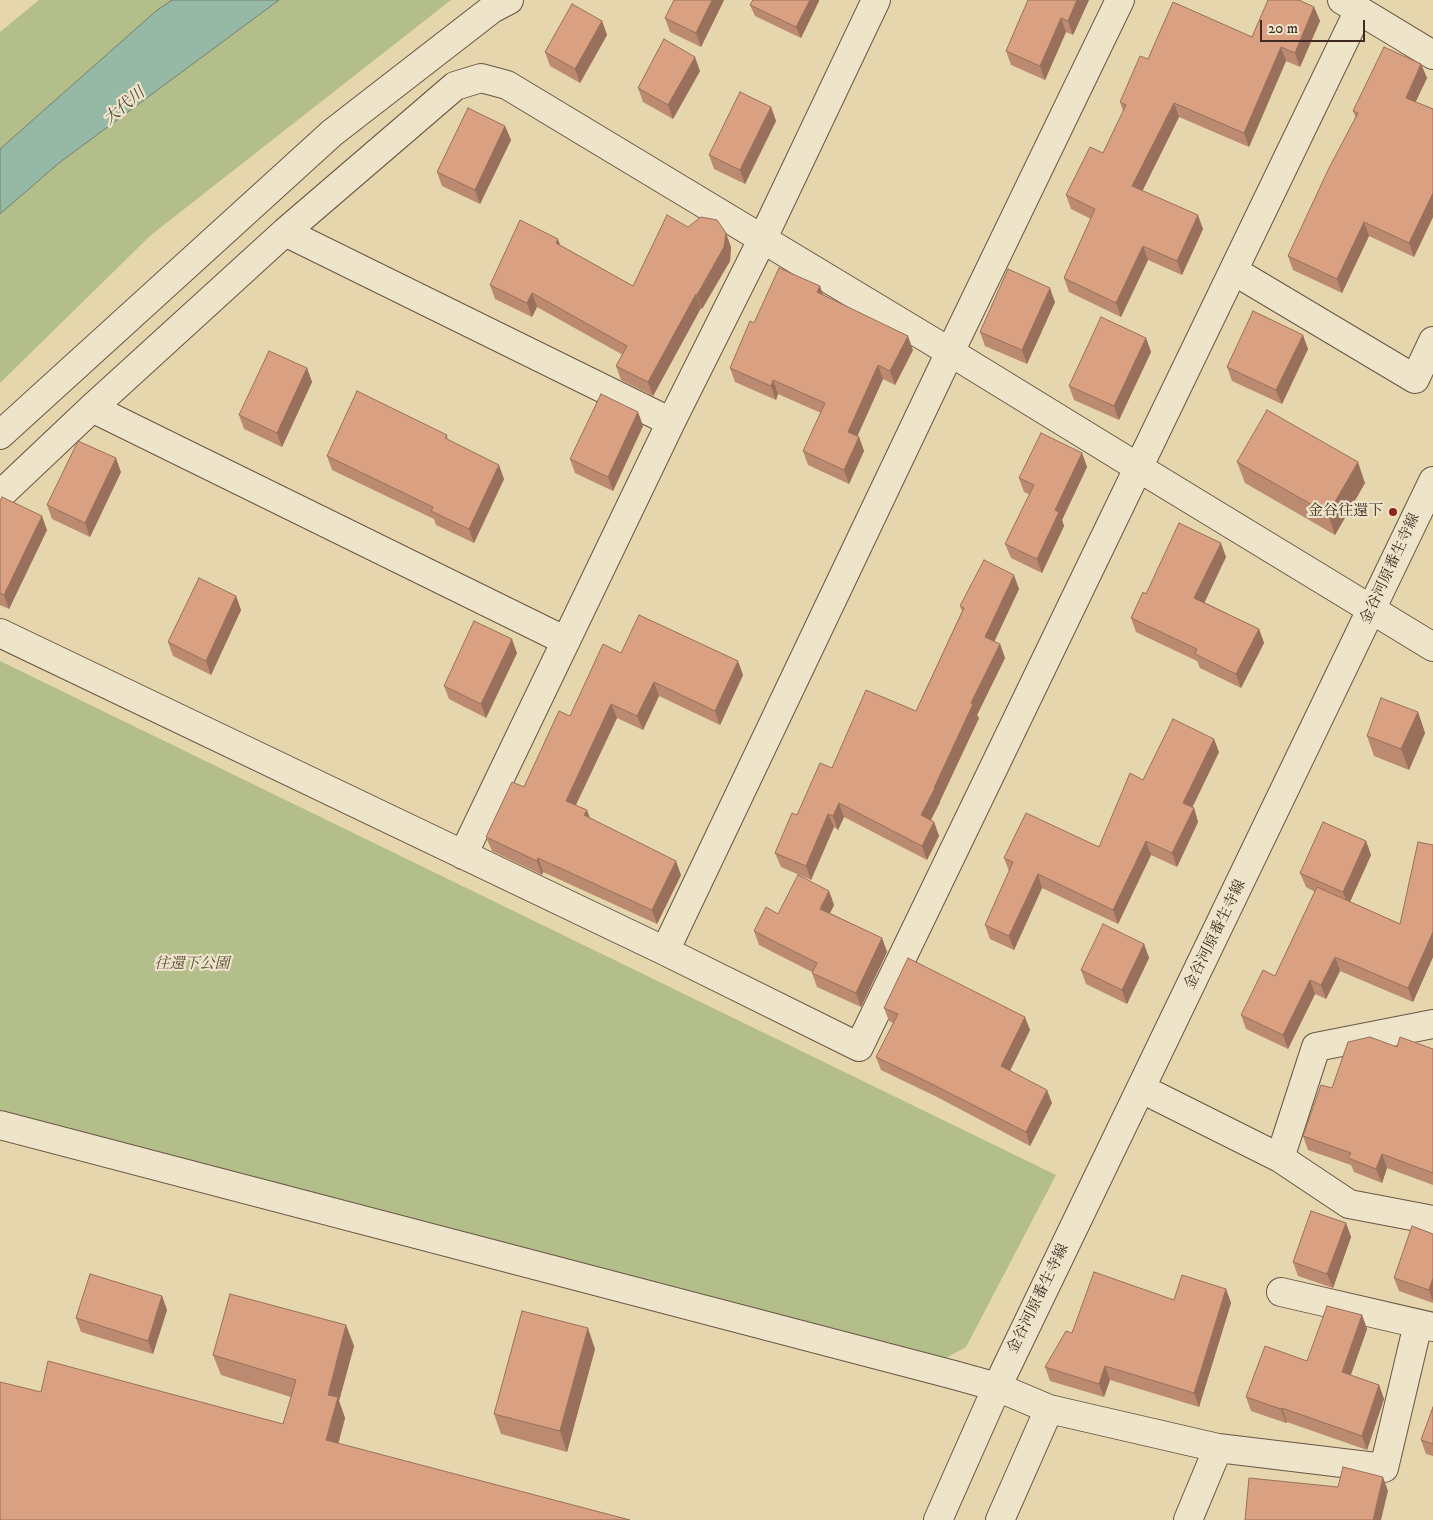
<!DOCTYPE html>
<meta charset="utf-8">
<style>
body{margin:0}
#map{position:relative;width:1433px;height:1520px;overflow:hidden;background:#e5d6ad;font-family:"IM FELL DW Pica",serif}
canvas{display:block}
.scale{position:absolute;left:1260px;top:20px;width:105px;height:22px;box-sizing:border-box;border:2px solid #402a21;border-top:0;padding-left:6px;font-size:15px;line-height:18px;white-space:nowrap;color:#402a21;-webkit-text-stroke:4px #eee4ca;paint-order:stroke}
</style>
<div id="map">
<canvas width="1433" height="1520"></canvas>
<div class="scale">20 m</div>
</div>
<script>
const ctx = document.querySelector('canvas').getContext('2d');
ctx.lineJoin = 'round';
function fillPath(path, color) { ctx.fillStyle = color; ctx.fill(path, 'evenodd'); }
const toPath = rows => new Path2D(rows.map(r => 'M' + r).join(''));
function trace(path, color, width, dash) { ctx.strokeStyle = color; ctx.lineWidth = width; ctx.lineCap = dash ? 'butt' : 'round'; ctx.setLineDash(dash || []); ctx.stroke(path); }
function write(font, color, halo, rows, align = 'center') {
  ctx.font = font + ' "IM FELL DW Pica","Noto Serif JP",serif'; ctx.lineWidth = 4.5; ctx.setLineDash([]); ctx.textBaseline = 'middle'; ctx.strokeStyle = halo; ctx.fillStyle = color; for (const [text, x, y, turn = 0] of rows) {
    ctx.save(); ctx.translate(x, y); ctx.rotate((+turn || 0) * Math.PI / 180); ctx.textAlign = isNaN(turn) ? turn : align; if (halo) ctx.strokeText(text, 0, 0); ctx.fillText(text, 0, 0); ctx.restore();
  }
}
fillPath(toPath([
 [39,0,451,0,151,235,0,383,0,32],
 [0,661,1056,1175,966,1347,944,1359,0,1110]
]), '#b3be8b');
const water = toPath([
 [172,0,279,0,59,163,0,214,0,149,156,11,172,0]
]);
fillPath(water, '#96b9a6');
trace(water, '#748071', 1);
const minor = toPath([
 [1342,0,1433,55],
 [285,232,671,422],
 [1234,271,1415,379,1433,341],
 [92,408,566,641],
 [0,435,332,133,492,9,509,0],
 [0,495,92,408,285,232,455,86,481,78,507,85,950,352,1139,468,1433,647],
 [0,633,665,951,859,1047,1359,10],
 [463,855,671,422,763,238,876,0],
 [665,951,950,352,1120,0],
 [1142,1089,1280,1158,1349,1204,1433,1220],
 [0,1125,954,1375,997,1387,1049,1409,1218,1448,1384,1468,1418,1324],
 [1280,1158,1316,1047,1433,1024],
 [1281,1292,1433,1327],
 [938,1520,997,1387,1433,481],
 [1000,1520,1049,1409],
 [1188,1520,1218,1448]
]);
trace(minor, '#695544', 30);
trace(minor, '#eee4ca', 28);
fillPath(toPath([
 [724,0,701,47,670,32,665,18],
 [753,0,819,0,819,1,801,38,755,16,750,5],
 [1028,0,1089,0,1073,35,1066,32,1045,80,1011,65,1006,51],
 [1314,7,1320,21,1300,67,1286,61,1249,147,1179,117,1142,191,1203,229,1182,275,1148,260,1121,317,1069,292,1064,278,1091,219,1071,209,1066,195,1103,153,1123,111,1120,102,1148,59,1252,37],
 [602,21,607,35,580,83,550,66,545,52],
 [1421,64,1427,78,1415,102,1433,109,1433,217,1414,257,1369,236,1342,293,1293,270,1288,256,1356,118,1353,111],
 [700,71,673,119,643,102,638,88],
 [771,107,776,121,745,184,714,169,709,155],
 [505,126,511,140,480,204,442,186,437,172],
 [560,245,633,286,731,247,730,261,702,309,701,308,653,396,621,380,616,366,623,355,537,307,532,317,495,299,490,285],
 [823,294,913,350,895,385,883,379,857,436,859,437,864,451,849,484,808,465,803,451,821,413,778,394,776,400,735,382,730,368],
 [1055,302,1027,364,985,346,980,332],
 [1146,338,1151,352,1119,420,1074,400,1069,386],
 [1308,349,1282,404,1232,381,1227,367],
 [307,368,312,382,282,447,244,429,239,415],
 [638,412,643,426,613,491,575,473,570,459],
 [447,435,448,440,504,479,474,543,436,525,434,519,332,470,327,456],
 [1082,453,1087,467,1062,520,1064,526,1042,573,1011,558,1005,544,1030,495,1024,492,1019,478],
 [1237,462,1365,483,1335,535,1245,483],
 [121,472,90,537,52,519,47,505],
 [0,501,47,530,9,609,0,605],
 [1226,557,1204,602,1259,629,1264,643,1241,688,1200,668,1197,661,1136,632,1131,618,1146,594],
 [1019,589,994,641,1000,644,1005,658,977,715,979,718,940,801,940,802,931,820,934,822,939,836,927,860,844,817,838,830,834,827,811,880,781,867,775,853,797,815,832,768,916,711,962,611,960,606],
 [236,596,241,610,211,675,173,656,168,642],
 [517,653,486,718,449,699,444,686],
 [621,653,743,675,720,725,659,696,643,730,617,718,576,805,589,817,681,875,657,924,543,872,542,875,492,851,486,837,524,787,570,716],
 [1418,712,1425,733,1409,770,1374,756,1367,736],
 [1219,752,1192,808,1194,808,1198,822,1177,867,1151,855,1118,924,1042,888,1014,950,990,939,985,925,1009,871,1004,858,1099,847,1143,780],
 [1366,841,1371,855,1350,902,1400,924,1433,845,1433,957,1413,1002,1340,971,1326,999,1315,994,1288,1049,1246,1029,1241,1015,1275,976,1315,892,1306,887,1300,873],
 [829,891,834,905,830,913,882,938,887,952,861,1007,817,987,812,973,812,972,759,945,754,931,778,914],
 [1144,944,1149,958,1127,1004,1086,984,1081,970],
 [884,1008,1030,1030,1010,1070,1052,1103,1030,1146,935,1096,881,1070,876,1057,893,1023,889,1021],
 [1397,1047,1433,1049,1433,1185,1387,1168,1382,1183,1354,1172,1351,1165,1308,1150,1303,1136,1332,1088],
 [1346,1223,1351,1237,1333,1288,1298,1276,1293,1262],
 [1433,1234,1433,1303,1399,1291,1394,1278],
 [1226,1289,1231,1303,1199,1407,1110,1380,1104,1397,1050,1381,1045,1367,1072,1333,1174,1300],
 [162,1296,167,1310,153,1354,81,1332,76,1318],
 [1362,1315,1367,1329,1351,1375,1379,1385,1384,1399,1367,1450,1287,1422,1286,1423,1251,1411,1246,1397,1307,1361],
 [346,1325,354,1346,339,1401,345,1418,338,1443,41,1392,283,1424,291,1397,221,1375,213,1355],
 [595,1349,567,1452,501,1434,494,1414],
 [1433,1407,1433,1456,1426,1454,1421,1440]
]), '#bb8a70');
fillPath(toPath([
 [712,0,724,0,701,47,696,33],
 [810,0,819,0,819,1,801,38,796,27],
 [1077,0,1089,0,1073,35,1068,21],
 [1314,7,1320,21,1300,67,1295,53],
 [1061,18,1066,32,1045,80,1040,66],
 [602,21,607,35,580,83,575,69],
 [1281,47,1286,61,1249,147,1244,133],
 [695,57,700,71,673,119,668,105],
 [1421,64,1427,78,1411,112,1406,98],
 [1174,103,1179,117,1138,200,1132,186],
 [771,107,776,121,745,184,740,170],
 [505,126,511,140,480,204,475,190],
 [1433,193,1433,217,1414,257,1409,243],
 [1198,215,1203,229,1182,275,1177,261],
 [1364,222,1369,236,1342,293,1337,279],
 [726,233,731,247,730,261,702,309,697,295],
 [558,239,563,253,556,243],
 [1143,246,1148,260,1121,317,1116,303],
 [820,286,825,300,817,292],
 [1050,288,1055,302,1027,364,1022,350],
 [532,293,537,307,532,317,527,303],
 [696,294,701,308,653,396,648,382],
 [1303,335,1308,349,1282,404,1276,390],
 [908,336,913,350,895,385,890,371],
 [1146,338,1151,352,1119,420,1114,406],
 [878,365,883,379,853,446,848,432],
 [307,368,312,382,282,447,277,433],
 [773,380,778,394,776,400,771,386],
 [638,412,643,426,613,491,608,477],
 [859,437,864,451,849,484,844,470],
 [1082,453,1087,467,1062,520,1064,526,1042,573,1037,559,1055,510],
 [116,458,121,472,90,537,85,523],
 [1358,462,1365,483,1335,535,1328,514],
 [499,465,504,479,474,543,469,529],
 [42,516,47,530,9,609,4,595],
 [1221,543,1226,557,1200,612,1194,598],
 [1014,575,1019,589,990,651,985,637],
 [236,596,241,610,211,675,206,661],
 [1259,629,1264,643,1241,688,1236,674],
 [512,639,517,653,486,718,481,704],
 [1000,644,1005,658,977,715,979,718,940,801,940,802,926,829,921,815,971,703],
 [738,661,743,675,720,725,715,711],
 [654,682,659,696,643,730,637,716],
 [611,704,617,718,571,815,566,801],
 [1418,712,1425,733,1409,770,1401,749],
 [1214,739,1219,752,1188,816,1183,803],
 [839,803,844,817,838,830,833,816],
 [1194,808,1198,822,1177,867,1172,853],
 [587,810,592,824,584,815],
 [828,814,834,827,811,880,806,866],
 [934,822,939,836,927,860,922,846],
 [1146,841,1151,855,1118,924,1113,910],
 [1366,841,1371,855,1348,906,1343,892],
 [538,858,543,872,542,875,537,861],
 [676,861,681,875,657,924,652,910],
 [1038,874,1042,888,1014,950,1009,936],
 [829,891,834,905,825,923,820,909],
 [1433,932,1433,957,1413,1002,1408,988],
 [882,938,887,952,861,1007,856,993],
 [1144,944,1149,958,1127,1004,1122,990],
 [1335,957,1340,971,1326,999,1321,985],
 [1310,980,1315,994,1288,1049,1283,1035],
 [1025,1017,1030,1030,1006,1079,1001,1066],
 [1047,1090,1052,1103,1030,1146,1026,1132],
 [1382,1154,1387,1168,1382,1183,1376,1169],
 [1346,1223,1351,1237,1333,1288,1327,1274],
 [1433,1278,1433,1301,1429,1290],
 [1226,1289,1231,1303,1199,1407,1194,1393],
 [162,1296,167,1310,153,1354,148,1341],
 [1362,1315,1367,1329,1347,1385,1342,1372],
 [346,1325,354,1346,339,1401,345,1418,334,1460,326,1440,328,1395],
 [588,1328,595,1349,567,1452,560,1431],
 [1105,1366,1110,1380,1104,1397,1099,1384],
 [1379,1385,1384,1399,1367,1450,1362,1436],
 [1282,1408,1287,1422,1286,1423,1281,1409],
 [1383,1477,1388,1491,1381,1520,1373,1520]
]), '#98705b');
const building = toPath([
 [674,0,712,0,696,33,665,18,674,0],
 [753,0,810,0,796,27,750,5,753,0],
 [1028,0,1077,0,1068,21,1061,18,1040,66,1006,51,1028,0],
 [1268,0,1299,0,1314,7,1295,53,1281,47,1244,133,1174,103,1132,186,1198,215,1177,261,1143,246,1116,303,1064,278,1095,209,1066,195,1090,147,1103,153,1126,105,1120,102,1140,56,1148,59,1173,2,1252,37,1268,0],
 [572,4,602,21,575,69,545,52,572,4],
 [664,39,695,57,668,105,638,88,664,39],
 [1384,47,1421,64,1406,98,1433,109,1433,193,1409,243,1364,222,1337,279,1288,256,1329,168,1358,113,1353,111,1384,47],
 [740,92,771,107,740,170,709,155,740,92],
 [468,108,505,126,475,190,437,172,468,108],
 [667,215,688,227,701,217,717,220,726,233,724,247,697,295,696,294,648,382,616,366,627,346,532,293,527,303,490,285,520,220,558,239,556,243,633,286,667,215],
 [779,268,820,286,817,292,908,336,890,371,878,365,848,432,859,437,844,470,803,451,825,403,773,380,771,386,730,368,750,321,754,323,779,268],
 [1008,269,1050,288,1022,350,980,332,1008,269],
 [1253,311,1303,335,1276,390,1227,367,1253,311],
 [1101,317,1146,338,1114,406,1069,386,1101,317],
 [269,351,307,368,277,433,239,415,269,351],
 [357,391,447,435,445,438,499,465,469,529,431,511,433,507,327,456,357,391],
 [601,394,638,412,608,477,570,459,601,394],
 [1267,410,1358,462,1328,514,1237,462,1267,410],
 [1041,433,1082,453,1055,510,1059,512,1037,559,1005,544,1034,485,1019,478,1041,433],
 [78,441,116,458,85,523,47,505,78,441],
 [2,497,42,516,4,595,0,593,0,501,2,497],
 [1179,523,1221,543,1194,598,1259,629,1236,674,1195,654,1197,649,1131,618,1143,592,1146,594,1179,523],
 [984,560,1014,575,985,637,1000,644,971,703,973,704,934,788,935,788,921,815,934,822,922,846,839,803,833,816,828,814,806,866,775,853,792,813,797,815,820,763,832,768,866,690,916,711,964,608,960,606,984,560],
 [199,578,236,596,206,661,168,642,199,578],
 [639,615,738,661,715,711,654,682,637,716,611,704,566,801,587,810,584,815,676,861,652,910,538,858,537,861,486,837,512,782,524,787,559,711,570,716,603,644,621,653,639,615],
 [474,621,512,639,481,704,444,686,474,621],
 [1381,698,1418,712,1401,749,1367,736,1381,698],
 [1173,719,1214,739,1183,803,1194,808,1172,853,1146,841,1113,910,1038,874,1009,936,985,925,1013,862,1004,858,1026,813,1099,847,1130,773,1143,780,1173,719],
 [1323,822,1366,841,1343,892,1300,873,1323,822],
 [1418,842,1433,845,1433,932,1408,988,1335,957,1321,985,1310,980,1283,1035,1241,1015,1263,970,1275,976,1317,887,1400,924,1418,842],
 [798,875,829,891,820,909,882,938,856,993,812,973,817,963,754,931,766,907,778,914,798,875],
 [1103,924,1144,944,1122,990,1081,970,1103,924],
 [908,958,1025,1017,1001,1066,1047,1090,1026,1132,930,1083,876,1057,898,1014,884,1008,908,958],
 [1370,1037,1397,1047,1400,1037,1433,1049,1433,1173,1382,1154,1376,1169,1348,1158,1351,1153,1303,1136,1321,1085,1332,1088,1348,1042,1370,1037],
 [1311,1211,1346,1223,1327,1274,1293,1262,1311,1211],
 [1412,1226,1433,1234,1433,1278,1429,1290,1394,1278,1412,1226],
 [1094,1272,1174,1300,1182,1275,1226,1289,1194,1393,1105,1366,1099,1384,1045,1367,1066,1331,1072,1333,1094,1272],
 [90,1274,162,1296,148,1341,76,1318,90,1274],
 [230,1294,346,1325,328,1395,338,1397,326,1440,630,1520,0,1520,0,1382,41,1392,48,1361,283,1424,296,1380,213,1355,230,1294],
 [1327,1306,1362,1315,1342,1372,1379,1385,1362,1436,1282,1408,1281,1409,1246,1397,1265,1346,1307,1361,1327,1306],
 [522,1311,588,1328,560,1431,494,1414,522,1311],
 [1433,1407,1433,1444,1421,1440,1433,1407],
 [1343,1467,1383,1477,1373,1520,1245,1520,1249,1478,1338,1487,1343,1467]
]);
fillPath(building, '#d9a082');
trace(building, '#98705b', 1);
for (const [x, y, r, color] of [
 [1393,512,5,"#8f2418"]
]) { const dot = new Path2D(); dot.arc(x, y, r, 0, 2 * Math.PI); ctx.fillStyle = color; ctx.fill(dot); trace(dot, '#eee4ca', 2); }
write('15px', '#402a21', '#eee4ca', [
 ["金谷往還下",1383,512]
], 'right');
write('15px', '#402a21', '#eee4ca', [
 ["金谷河原番生寺線",1391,569,-65],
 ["金谷河原番生寺線",1216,935,-64],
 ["金谷河原番生寺線",1039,1299,-64]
]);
write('italic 15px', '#574836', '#eee4ca', [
 ["往還下公園",192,965]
]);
write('italic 16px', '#51473c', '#eee4ca', [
 ["大代川",125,107,-40]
]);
</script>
